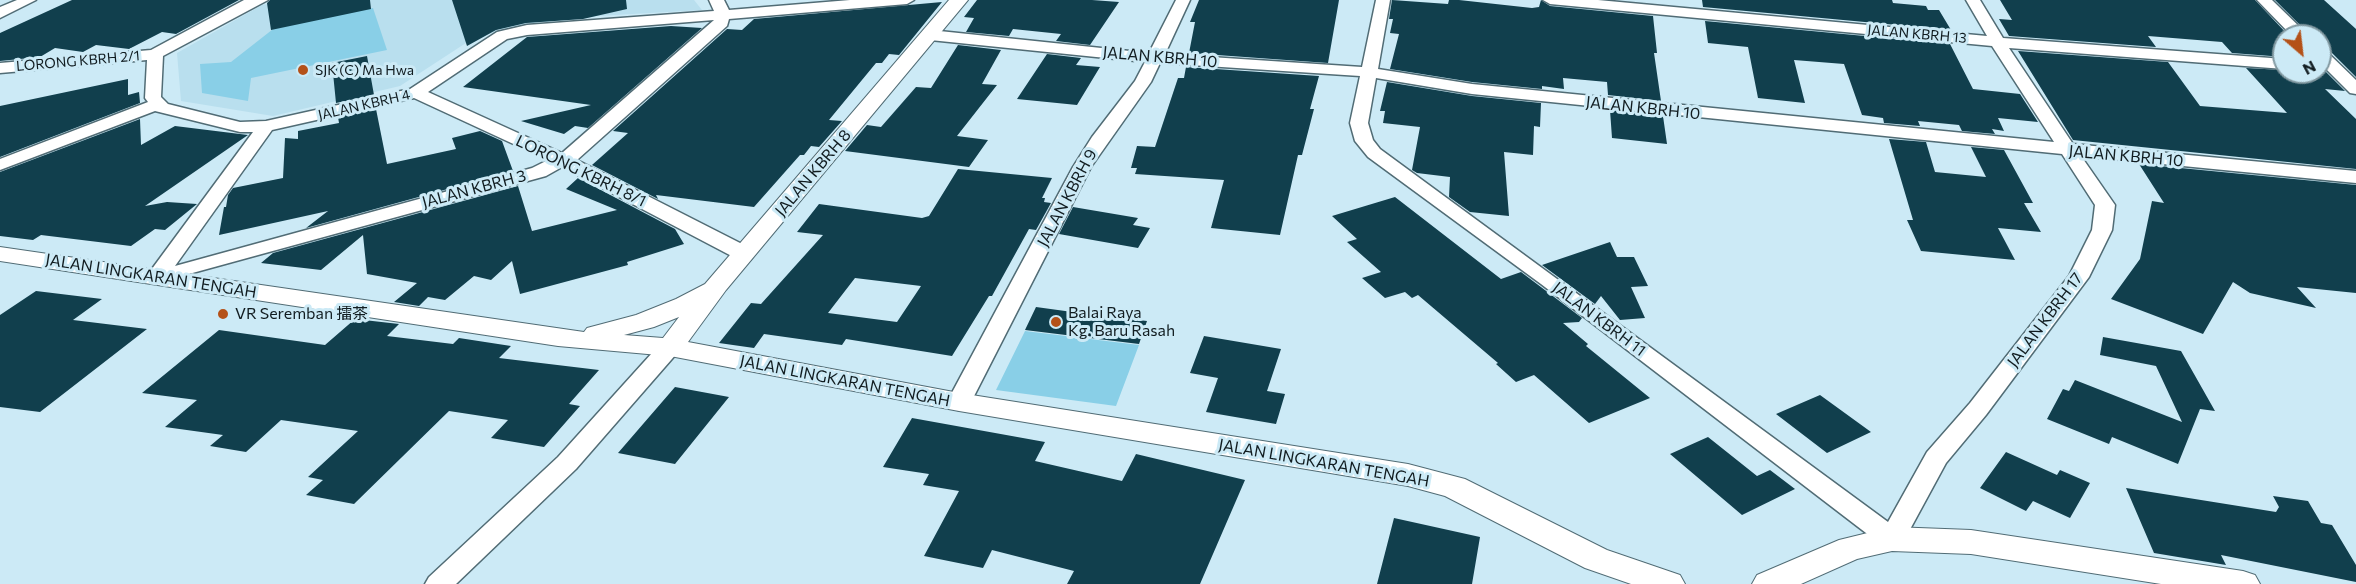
<!DOCTYPE html>
<meta charset="utf-8">
<style>
body{margin:0}
#map{position:relative;width:2356px;height:584px;overflow:hidden;background:#cceaf6;font-family:Commissioner,sans-serif}
canvas{display:block}
.north{position:absolute;left:2272px;top:24px;width:60px;height:60px;box-sizing:border-box;background:#cceaf6;border:2px solid #8198a0;border-radius:50%;rotate:152deg;font-size:16px;font-weight:700;line-height:24px;text-align:center;color:#111c20}
.north::after{content:'';display:block;margin:auto;width:21px;height:27px;background:#b45118;clip-path:polygon(50% 0,100% 100%,50% 72%,0 100%)}
</style>
<div id="map">
<canvas width="2356" height="584"></canvas>
<div class="north">N</div>
</div>
<script>
const ctx = document.querySelector('canvas').getContext('2d');
ctx.lineJoin = 'round';
function fillPath(path, color) { ctx.fillStyle = color; ctx.fill(path, 'evenodd'); }
const toPath = rows => new Path2D(rows.map(r => 'M' + r).join(''));
function trace(path, color, width, dash) { ctx.strokeStyle = color; ctx.lineWidth = width; ctx.lineCap = dash ? 'butt' : 'round'; ctx.setLineDash(dash || []); ctx.stroke(path); }
function write(font, color, halo, rows, align = 'center') {
  ctx.font = font + ' Commissioner,"Noto Sans SC",sans-serif'; ctx.lineWidth = 6; ctx.setLineDash([]); ctx.textBaseline = 'middle'; ctx.strokeStyle = halo; ctx.fillStyle = color; for (const [text, x, y, turn = 0] of rows) {
    ctx.save(); ctx.translate(x, y); ctx.rotate((+turn || 0) * Math.PI / 180); ctx.textAlign = isNaN(turn) ? turn : align; if (halo) ctx.strokeText(text, 0, 0); ctx.fillText(text, 0, 0); ctx.restore();
  }
}
fillPath(toPath([
 [289,0,694,0,702,10,598,16,534,23,495,32,469,41,400,86,273,116,181,101,177,53,262,5]
]), '#b9dfee');
fillPath(toPath([
 [373,8,387,50,251,78,248,101,202,93,200,64,231,62,277,26],
 [1025,331,1139,345,1116,406,996,390]
]), '#89cfe7');
fillPath(toPath([
 [72,0,239,0,176,34,162,32,129,49,96,45,83,52,55,48,40,57,0,61,0,33],
 [270,0,370,0,371,9,271,30,267,3],
 [452,0,626,0,627,9,583,19,526,23,496,30,467,46],
 [977,0,1092,0,1119,2,1090,45,1056,41,1061,34,1013,29,1009,36,966,32,974,18,964,17],
 [1199,0,1339,0,1328,63,1189,53,1195,22,1190,22],
 [1392,0,1448,4,1449,0,1459,0,1532,8,1539,7,1541,0,1550,6,1653,16,1657,53,1654,53,1661,101,1608,95,1607,82,1563,78,1564,89,1542,86,1542,89,1472,82,1390,69,1399,34,1390,33,1393,19,1389,19],
 [1702,0,1892,0,1893,3,1926,6,1928,10,1939,10,1951,30,1703,7],
 [2000,0,2255,0,2289,36,2284,36,2284,57,2232,53,2222,42,2148,36,2156,47,2009,36,1999,19,2012,20],
 [2275,0,2324,0,2356,29,2356,77,2328,49,2320,47,2320,36,2311,36],
 [942,2,899,55,889,54,882,63,876,63,829,120,842,121,819,147,811,146,804,155,800,155,754,207,656,195,658,199,592,165,628,133,613,131,727,29,742,30,754,19],
 [1705,21,1950,44,1973,89,2020,94,2038,122,1998,118,2004,131,1992,129,1995,134,1962,131,1959,125,1918,121,1920,126,1884,123,1883,118,1862,115,1844,64,1794,60,1805,103,1758,98,1748,47,1708,43],
 [671,26,702,28,588,128,575,126,564,134,521,121,591,105,463,87,527,37],
 [958,45,1001,50,982,84,997,85,957,136,988,140,969,167,845,151,867,125,881,127,916,87,931,88],
 [2018,51,2168,62,2200,106,2287,113,2246,68,2320,72,2320,66,2345,91,2325,89,2356,119,2356,169,2073,140],
 [1047,54,1081,58,1076,65,1100,67,1077,105,1017,99],
 [367,56,374,95,336,103,332,63],
 [1186,67,1319,76,1310,109,1314,109,1302,155,1298,155,1280,235,1211,228,1224,180,1135,174,1137,168,1131,168,1137,146,1155,147,1178,78,1184,78],
 [128,79,128,95,139,92,140,103,0,157,0,106],
 [1387,82,1472,96,1541,103,1540,127,1534,126,1533,155,1504,152,1509,216,1470,212,1449,197,1450,177,1417,173,1412,170,1420,127,1383,123,1385,111,1380,111],
 [376,109,387,164,456,149,452,138,480,131,502,141,513,171,306,228,328,211,219,235,224,207,226,207,228,195,233,188,283,178,285,138,298,139,298,131,339,123,338,117],
 [1610,110,1663,116,1667,144,1612,138],
 [140,119,141,145,175,126,248,135,145,206,167,202,197,204,165,230,155,229,131,246,41,235,33,240,0,236,0,172],
 [1889,139,1926,142,1935,172,1986,177,1971,147,2004,150,2033,203,2024,203,2041,232,1998,228,2015,260,1921,251,1907,220,1913,220],
 [2139,164,2356,185,2356,293,2297,287,2316,308,2250,293,2233,282,2203,334,2111,299,2140,259,2152,201,2164,203],
 [958,169,1052,178,1042,198,1045,198,1044,202,1051,203,1036,230,1029,229,992,296,989,296,952,356,846,339,842,345,764,334,754,348,719,343,751,303,761,304,823,235,797,232,819,204,922,218,929,216],
 [855,278,921,286,897,322,828,313],
 [578,178,675,229,684,244,627,262,628,265,520,294,512,261,491,280,474,276,445,300,428,297,419,306,394,302,417,283,367,274,363,235,321,270,261,263,273,253,518,186,532,231,617,210,566,189],
 [1395,197,1501,279,1521,272,1582,318,1579,322,1563,323,1588,344,1586,346,1650,398,1589,423,1534,375,1516,382,1496,364,1498,363,1418,295,1412,298,1405,292,1385,298,1362,278,1381,272,1347,242,1357,239,1332,216],
 [1073,207,1138,218,1133,225,1150,228,1138,248,1059,234],
 [1610,242,1617,257,1634,257,1648,286,1631,287,1645,318,1620,320,1601,296,1595,304,1542,265],
 [36,291,102,299,73,320,147,329,40,412,0,407,0,315],
 [1036,307,1087,314,1147,321,1139,344,1025,330],
 [355,319,399,324,387,336,453,344,459,338,511,346,499,358,599,370,569,404,580,406,544,447,491,438,508,420,449,411,354,504,306,495,323,480,308,477,358,431,281,420,246,452,210,446,223,435,165,427,197,400,142,393,219,330,325,345],
 [1204,336,1281,349,1267,391,1285,394,1276,424,1206,412,1218,378,1190,373],
 [2103,337,2181,351,2215,411,2200,409,2178,464,2112,437,2109,444,2047,419,2063,389,2069,391,2075,380,2182,422,2156,366,2100,355],
 [675,387,729,397,675,464,618,453],
 [1820,395,1871,432,1827,453,1776,414],
 [912,418,1045,442,1035,461,1122,481,1136,454,1245,480,1200,584,1067,584,1074,571,992,550,983,568,924,556,959,491,923,485,929,474,883,467],
 [1708,437,1757,476,1770,470,1795,489,1742,515,1670,454],
 [2006,452,2057,475,2060,470,2090,483,2070,518,2033,501,2026,511,1980,488],
 [2126,488,2276,512,2279,507,2273,496,2308,501,2321,523,2332,525,2356,565,2356,582,2221,555,2226,565,2154,553],
 [1394,518,1480,537,1472,584,1377,584]
]), '#113f4d');
const minor = toPath([
 [17,0,36,0,0,18,0,7,17,0],
 [244,0,268,0,163,56,161,97,168,104,240,122,266,121,410,89,497,32,527,25,714,11,709,0,724,0,729,10,850,0,914,0,907,4,729,19,727,26,577,160,744,245,753,256,750,260,743,262,562,167,546,176,156,283,149,281,146,277,253,132,240,132,155,111,0,170,0,159,148,102,145,98,147,60,0,73,0,63,151,50,244,0],
 [714,20,562,153,428,92,507,39,527,35,714,20],
 [414,98,548,160,532,168,175,266,272,130,414,98],
 [1176,0,1190,0,1165,54,1362,67,1376,0,1390,0,1378,69,1472,84,2054,142,1992,46,1550,4,1543,0,1598,0,1987,36,1966,0,1980,0,2003,38,2284,59,2284,69,2009,48,2073,144,2356,171,2356,183,2081,156,2115,205,2112,230,2089,277,1986,415,1946,463,1901,546,1892,549,1883,546,1541,284,1368,157,1355,141,1350,123,1360,76,1160,63,1151,82,1091,167,971,402,967,408,959,410,951,408,947,402,1073,167,1092,137,1135,81,1145,62,930,40,922,35,930,30,1149,53,1176,0],
 [1376,78,1472,94,2062,154,2095,205,2092,230,2069,276,1970,403,1927,452,1888,522,1380,149,1373,140,1368,123,1376,78],
 [2257,0,2272,0,2309,36,2292,36,2257,0],
 [2320,49,2326,51,2356,80,2356,94,2350,93,2320,63,2320,49],
 [670,340,678,342,681,347,678,352,576,469,456,584,425,584,429,577,558,457,662,342,670,340]
]);
const tertiary = toPath([
 [949,0,968,0,726,290,688,342,959,393,1408,464,1465,479,1607,550,1680,575,1685,584,1631,584,1585,568,1445,496,1408,486,959,411,670,356,558,346,0,261,0,247,584,332,587,328,636,315,676,299,705,284,949,0],
 [679,317,663,338,624,335,654,327,679,317],
 [1892,527,1971,530,2243,571,2255,575,2260,584,2161,584,1971,554,1892,551,1857,559,1801,584,1752,584,1757,575,1839,540,1892,527]
]);
trace(minor, '#516c75', 3);
trace(tertiary, '#516c75', 2);
fillPath(minor, '#fff');
fillPath(tertiary, '#fff');
for (const [x, y, r, color] of [
 [303,70,6,"#b45118"],
 [223,314,6,"#b45118"],
 [1056,322,6,"#b45118"]
]) { const dot = new Path2D(); dot.arc(x, y, r, 0, 2 * Math.PI); ctx.fillStyle = color; ctx.fill(dot); trace(dot, '#cceaf6', 2); }
write('14px', '#111c20', '#cceaf6', [
 ["JALAN KBRH 13",1917,34,5],
 ["LORONG KBRH 2/1",78,61,-5],
 ["JALAN KBRH 4",364,105,-13]
]);
write('14px', '#111c20', '#cceaf6', [
 ["SJK (C) Ma Hwa",315,70]
], 'left');
write('16px', '#111c20', '#cceaf6', [
 ["JALAN KBRH 10",1160,57,5],
 ["JALAN KBRH 10",1643,108,6],
 ["JALAN KBRH 10",2126,156,5],
 ["LORONG KBRH 8/1",581,171,26],
 ["JALAN KBRH 8",813,173,-50],
 ["JALAN KBRH 3",474,189,-15],
 ["JALAN KBRH 9",1067,198,-62],
 ["JALAN LINGKARAN TENGAH",151,276,9],
 ["JALAN KBRH 11",1599,319,37],
 ["JALAN KBRH 17",2045,320,-53],
 ["JALAN LINGKARAN TENGAH",845,381,11],
 ["JALAN LINGKARAN TENGAH",1324,463,10]
]);
write('16px', '#111c20', '#cceaf6', [
 ["Balai Raya",1068,313],
 ["Kg. Baru Rasah",1068,331],
 ["VR Seremban 擂茶",235,314]
], 'left');
</script>
